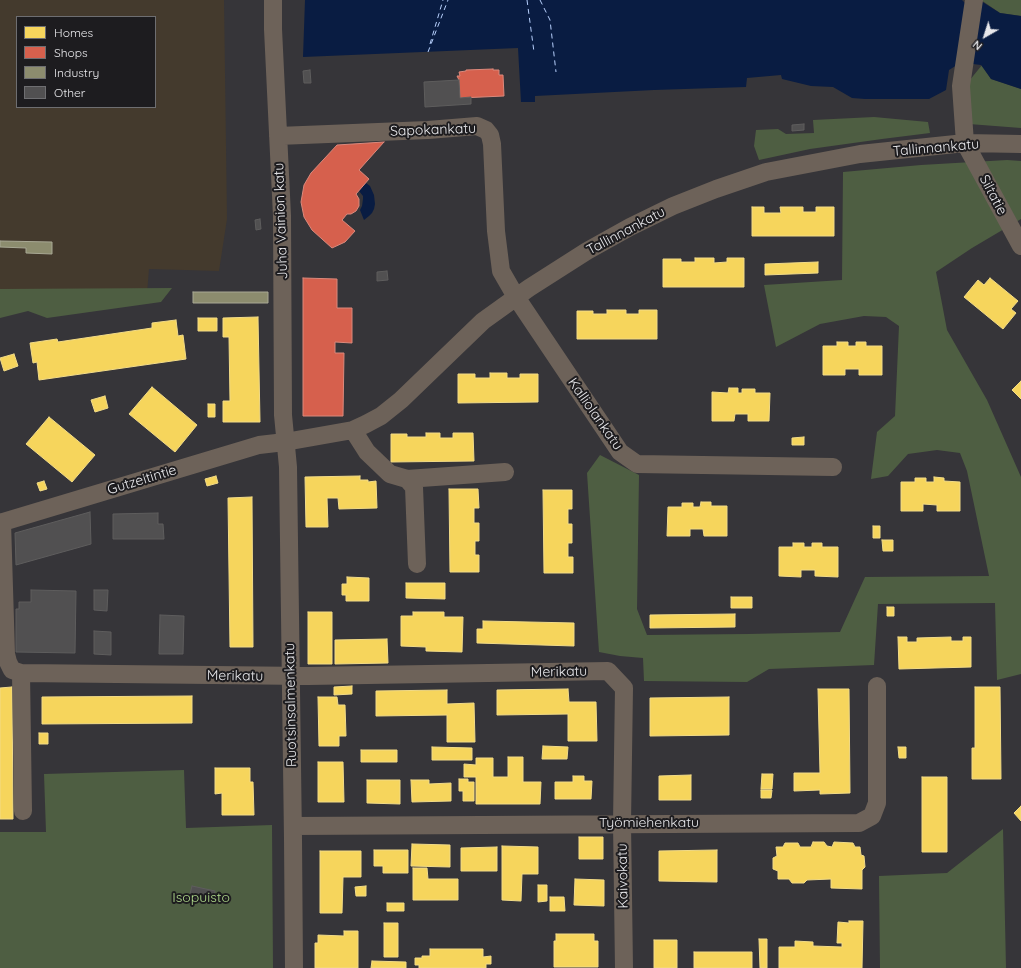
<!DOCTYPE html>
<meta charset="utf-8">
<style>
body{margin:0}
#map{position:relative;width:1021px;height:968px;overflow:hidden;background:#363539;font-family:Quicksand,sans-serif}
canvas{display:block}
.legend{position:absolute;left:16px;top:16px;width:140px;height:92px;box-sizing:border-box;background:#1d1c1f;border:1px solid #6e6e71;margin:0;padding:5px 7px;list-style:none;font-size:12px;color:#e8e8eb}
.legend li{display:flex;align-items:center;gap:8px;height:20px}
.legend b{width:20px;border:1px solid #6e6e71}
.north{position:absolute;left:965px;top:16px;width:40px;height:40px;-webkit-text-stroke:3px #1d1c1f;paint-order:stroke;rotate:219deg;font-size:11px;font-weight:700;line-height:16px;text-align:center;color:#e8e8eb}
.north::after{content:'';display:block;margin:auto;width:14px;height:18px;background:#e8e8eb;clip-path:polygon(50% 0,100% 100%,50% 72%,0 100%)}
</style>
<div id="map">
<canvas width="1021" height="968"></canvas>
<ul class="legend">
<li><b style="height:11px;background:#f6d55c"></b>Homes</li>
<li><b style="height:11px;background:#d6604d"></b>Shops</li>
<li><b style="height:11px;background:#8c8c6e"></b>Industry</li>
<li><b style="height:11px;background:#515051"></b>Other</li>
</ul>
<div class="north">N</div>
</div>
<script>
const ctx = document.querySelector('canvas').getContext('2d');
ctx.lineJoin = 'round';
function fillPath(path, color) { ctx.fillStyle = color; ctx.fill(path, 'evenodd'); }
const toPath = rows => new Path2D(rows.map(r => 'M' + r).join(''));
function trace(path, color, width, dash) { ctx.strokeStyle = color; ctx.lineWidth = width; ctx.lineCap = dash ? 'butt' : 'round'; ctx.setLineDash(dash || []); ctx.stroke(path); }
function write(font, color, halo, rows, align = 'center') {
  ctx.font = font + ' Quicksand,sans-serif'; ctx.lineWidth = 4; ctx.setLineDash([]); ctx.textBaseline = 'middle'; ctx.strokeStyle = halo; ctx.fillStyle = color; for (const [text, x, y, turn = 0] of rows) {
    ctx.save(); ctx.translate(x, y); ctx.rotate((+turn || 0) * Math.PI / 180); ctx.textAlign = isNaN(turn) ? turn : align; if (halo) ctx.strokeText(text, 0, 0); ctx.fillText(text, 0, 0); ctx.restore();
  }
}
fillPath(toPath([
 [0,0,224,0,227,219,219,271,149,269,147,294,0,302],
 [17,17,155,17,155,107,17,107]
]), '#443a2d');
fillPath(toPath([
 [981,0,1021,0,1021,16,1000,13],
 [982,65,991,79,1021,89,1021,128,969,124,965,86],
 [874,117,928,122,930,133,882,139,810,149,759,160,754,146,756,130,778,129,786,134,814,133,813,120],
 [1007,160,1021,161,1021,219,972,248,936,272,947,330,987,400,1021,477,1021,674,997,680,995,603,878,604,874,665,769,669,747,682,644,681,643,658,620,656,599,652,587,473,600,455,639,475,637,609,647,635,748,634,840,632,865,577,989,576,967,471,960,453,937,450,908,454,888,476,871,479,877,432,895,416,899,326,886,317,864,316,820,324,776,347,764,285,842,280,843,172,921,165],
 [172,288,161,302,47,318,28,311,0,318,0,289],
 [184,770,186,828,272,825,273,968,0,968,0,832,46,832,44,774],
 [1003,829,1006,968,880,968,879,876,947,873]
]), '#4e5e42');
fillPath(toPath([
 [305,0,962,0,966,4,981,1,1000,13,1021,16,1021,89,991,79,981,65,965,63,957,65,949,70,946,90,929,99,865,99,852,98,833,87,811,86,782,79,781,75,747,78,746,87,654,90,535,96,535,102,521,102,518,48,303,57],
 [366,183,370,186,374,195,375,204,374,209,372,213,369,216,364,220,360,210,362,206,363,199,363,196,359,191]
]), '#091c42');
const homes = toPath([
 [752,207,764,207,764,213,781,213,780,207,803,207,803,212,816,212,816,207,834,207,834,236,752,236,752,207],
 [695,258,714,258,714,263,727,262,727,258,744,258,744,287,663,287,663,259,681,259,681,262,695,262,695,258],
 [818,262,818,273,765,275,765,264,818,262],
 [990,278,1018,301,1011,309,1016,313,1003,329,964,297,978,280,984,285,990,278],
 [607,310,626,310,626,314,639,314,639,310,657,310,657,339,577,339,577,311,593,311,593,314,607,314,607,310],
 [258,317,260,422,223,422,223,401,230,401,229,337,223,337,223,318,258,317],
 [198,318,217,318,217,331,198,331,198,318],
 [176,320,178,336,183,335,186,359,39,380,37,362,33,363,30,343,57,339,58,342,152,328,152,323,176,320],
 [837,342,848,342,848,346,856,346,856,342,866,342,866,346,882,346,882,375,859,375,859,369,845,369,845,375,823,375,823,346,837,346,837,342],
 [14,354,18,366,4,371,0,358,14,354],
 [490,373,507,373,507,378,520,378,520,374,538,374,538,402,458,403,458,374,475,374,475,378,490,378,490,373],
 [1021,381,1021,399,1012,390,1021,381],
 [152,387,197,425,175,452,129,414,152,387],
 [729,388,738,388,738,393,742,393,742,389,755,389,755,393,770,393,769,421,748,421,748,414,735,414,734,421,712,421,712,392,728,393,729,388],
 [105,396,108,408,95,412,91,400,105,396],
 [208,404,215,404,215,417,208,417,208,404],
 [49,417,95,455,72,482,26,444,49,417],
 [426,433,440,433,440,438,453,438,453,433,473,433,474,461,391,462,391,434,407,434,407,437,426,437,426,433],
 [804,437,804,445,792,445,792,438,804,437],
 [216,476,218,483,207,486,205,479,216,476],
 [360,476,360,480,368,480,368,482,376,481,377,508,339,509,338,498,327,498,328,527,306,527,305,477,360,476],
 [934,477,944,478,944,481,960,482,960,511,937,511,937,505,923,504,923,511,901,511,901,482,915,482,915,478,926,478,926,482,934,482,934,477],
 [44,481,47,489,40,491,37,483,44,481],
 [449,489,478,489,479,508,474,508,474,523,479,523,479,541,475,541,475,555,479,555,479,572,450,572,449,489],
 [543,490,572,490,572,509,568,509,568,524,572,524,572,543,568,543,568,557,573,557,573,573,544,573,543,490],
 [252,497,253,647,230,647,228,498,252,497],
 [701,502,711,502,711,506,727,506,727,536,704,536,703,529,690,529,690,536,667,536,668,507,682,507,682,503,693,503,693,507,700,507,701,502],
 [873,526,880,526,880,538,873,538,873,526],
 [882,540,893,540,893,551,883,551,882,540],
 [793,543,804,543,804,547,812,547,812,543,822,543,822,547,838,547,838,577,815,576,815,570,801,570,801,577,779,576,779,547,793,547,793,543],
 [347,577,369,578,369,601,346,601,346,595,342,595,342,584,347,584,347,577],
 [406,583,445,583,445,599,406,598,406,583],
 [731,597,752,597,752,608,731,608,731,597],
 [887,607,894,607,894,616,887,616,887,607],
 [308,612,332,612,332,664,308,664,308,612],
 [413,612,444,612,444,617,463,617,462,652,426,651,426,647,401,646,401,616,413,616,413,612],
 [735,614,735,627,650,628,650,615,735,614],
 [483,621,574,623,574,646,477,643,477,629,483,629,483,621],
 [898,637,907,637,907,642,917,642,917,638,951,637,951,641,963,641,963,637,971,637,971,667,899,669,898,637],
 [387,639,388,663,335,664,335,640,387,639],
 [352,686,352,694,334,695,334,687,352,686],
 [12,687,13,819,0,819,0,688,12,687],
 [975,687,1000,687,1001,779,972,779,972,748,975,748,975,687],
 [568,689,569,702,596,702,597,741,568,741,568,714,497,715,497,690,568,689],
 [818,689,849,689,850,793,820,794,820,790,794,791,794,773,820,773,818,689],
 [447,690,447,704,474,703,475,742,447,742,447,715,376,716,376,691,447,690],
 [192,696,192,723,42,724,42,697,192,696],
 [318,697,337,697,338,705,345,705,346,736,339,736,339,746,319,746,318,697],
 [729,697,729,735,650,736,650,698,729,697],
 [39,733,48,733,48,744,39,744,39,733],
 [543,746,568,747,567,759,542,759,543,746],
 [432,747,472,748,472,760,432,760,432,747],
 [898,747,906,747,906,758,899,758,898,747],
 [361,750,397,750,397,762,361,762,361,750],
 [508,757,523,757,523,782,541,782,540,804,476,804,476,777,464,777,464,764,476,765,476,758,493,758,493,777,508,777,508,757],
 [318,762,343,762,344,802,318,802,318,762],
 [215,768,250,768,250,782,253,782,254,815,222,815,222,793,215,794,215,768],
 [762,774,773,774,772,789,761,789,762,774],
 [691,775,691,800,659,800,659,776,691,775],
 [573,776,584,776,584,781,592,781,591,799,555,799,555,782,573,782,573,776],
 [922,777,947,777,947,852,922,852,922,777],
 [459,779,468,779,468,782,474,782,474,801,463,801,463,791,459,791,459,779],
 [367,780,400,780,400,804,367,803,367,780],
 [411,780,429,780,429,784,451,783,451,801,412,802,411,780],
 [761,790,772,790,771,798,761,798,761,790],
 [1021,806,1021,821,1014,813,1021,806],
 [579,837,603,837,603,859,579,859,579,837],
 [813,842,824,842,827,846,832,847,834,842,853,843,855,847,860,847,861,855,864,856,865,867,862,870,862,889,831,888,831,879,807,880,804,883,792,883,789,879,778,879,778,871,773,869,773,858,777,856,776,847,783,847,785,843,798,843,800,847,811,847,813,842],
 [412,844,450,845,450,867,411,866,412,844],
 [502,846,538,847,538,874,522,874,521,901,502,900,502,846],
 [497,847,497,871,461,871,461,848,497,847],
 [374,850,408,850,408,873,383,873,383,866,374,866,374,850],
 [717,850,717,882,659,881,659,851,717,850],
 [320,851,361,851,361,877,343,877,342,913,320,913,320,851],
 [413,868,427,868,428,879,458,879,458,900,413,900,413,868],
 [575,879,604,880,604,906,574,905,575,879],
 [538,885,547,885,547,901,538,902,538,885],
 [366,886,366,896,356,896,355,887,366,886],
 [550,897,564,897,565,911,550,911,550,897],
 [387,903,404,903,404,911,387,911,387,903],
 [849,921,863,921,862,968,779,968,779,947,795,947,795,941,813,942,813,946,842,947,842,943,837,943,838,922,849,923,849,921],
 [384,923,398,923,398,957,384,957,384,923],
 [344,931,358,931,358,968,315,968,315,943,318,943,318,935,344,936,344,931],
 [556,934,594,934,594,941,598,941,598,967,554,967,554,941,556,941,556,934],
 [759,939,767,939,767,968,760,968,759,939],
 [654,940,677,940,677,968,654,968,654,940],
 [430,949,483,949,483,957,491,956,491,964,486,964,486,968,419,968,419,965,415,965,415,958,422,958,422,956,430,956,430,949],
 [694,952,752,952,752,968,694,968,694,952],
 [372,961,406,962,406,968,371,968,372,961]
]);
fillPath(homes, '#f6d55c');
trace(homes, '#f2db87', 1);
const shops = toPath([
 [493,69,493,70,499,70,499,75,503,75,504,96,460,98,459,80,457,76,460,76,459,72,466,71,466,70,493,69],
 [384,142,359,170,369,179,356,194,359,199,359,206,356,211,351,214,347,214,342,220,355,231,345,242,332,248,312,230,304,217,301,202,304,185,311,173,337,145,384,142],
 [303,278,337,279,337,308,352,308,352,343,335,342,335,353,344,353,343,416,303,416,303,278]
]);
fillPath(shops, '#d6604d');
trace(shops, '#db897c', 1);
const industry = toPath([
 [0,241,52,242,52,254,26,253,26,248,0,247,0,241],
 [193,292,268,292,268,303,193,303,193,292]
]);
fillPath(industry, '#8c8c6e');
trace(industry, '#a8a894', 1);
trace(toPath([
 [527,0,534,52],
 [540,0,550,20,556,72],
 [430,44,443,0],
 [428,52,448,0]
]), '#b7d0fd', 1, [5, 4]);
const building = toPath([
 [310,70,311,83,304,83,303,71,310,70],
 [459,80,460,98,471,97,471,104,425,107,424,82,459,80],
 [804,124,804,130,792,131,792,125,804,124],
 [260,219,261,229,256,230,255,220,260,219],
 [387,271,388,280,377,281,377,272,387,271],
 [90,512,91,544,16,565,15,533,90,512],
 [158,513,158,524,163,524,164,539,113,539,113,514,158,513],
 [31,590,76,591,75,653,16,652,16,609,19,609,19,602,31,602,31,590],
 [94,590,108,590,107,611,94,610,94,590],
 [160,615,184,616,183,654,159,654,160,615],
 [94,631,111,632,111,655,94,654,94,631],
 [192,886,215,891,213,903,189,898,192,886]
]);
fillPath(building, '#515051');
trace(building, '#5e5d5d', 1);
trace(toPath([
 [273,0,273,29,282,216,283,415,288,467,293,839,294,968],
 [974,0,961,86,965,143,1021,246],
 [278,136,428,130,477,126,486,130,490,135,492,144,496,231,501,271,516,297,620,452,637,464,833,467],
 [353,430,367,452,390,474,407,479,505,472],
 [407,479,414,487,417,564],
 [2,522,6,654,8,662,12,670,21,673,308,676,608,671,624,688,622,823,624,968],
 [0,523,259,445,285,442,353,430,366,424,381,416,401,400,483,321,529,288,587,251,630,227,673,206,716,189,766,172,860,154,965,143,1021,144],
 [21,673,23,811],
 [293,826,859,823,872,816,877,803,877,686]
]), '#6d6259', 18);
write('14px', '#e8e8eb', '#1d1c1f', [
 ["Sapokankatu",433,130,-2],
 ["Tallinnankatu",936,148,-5],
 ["Siltatie",993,195,62],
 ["Juha Vainion katu",281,221,-92],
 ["Tallinnankatu",626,231,-28],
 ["Kalliolankatu",595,414,55],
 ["Gutzeitintie",142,480,-17],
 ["Merikatu",559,672,-1],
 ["Merikatu",235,676,1],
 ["Ruotsinsalmenkatu",291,705,-91],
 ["Työmiehenkatu",649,823],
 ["Kaivokatu",623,876,-91]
]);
write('14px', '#b0da8c', '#1d1c1f', [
 ["Isopuisto",201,898]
]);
</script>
